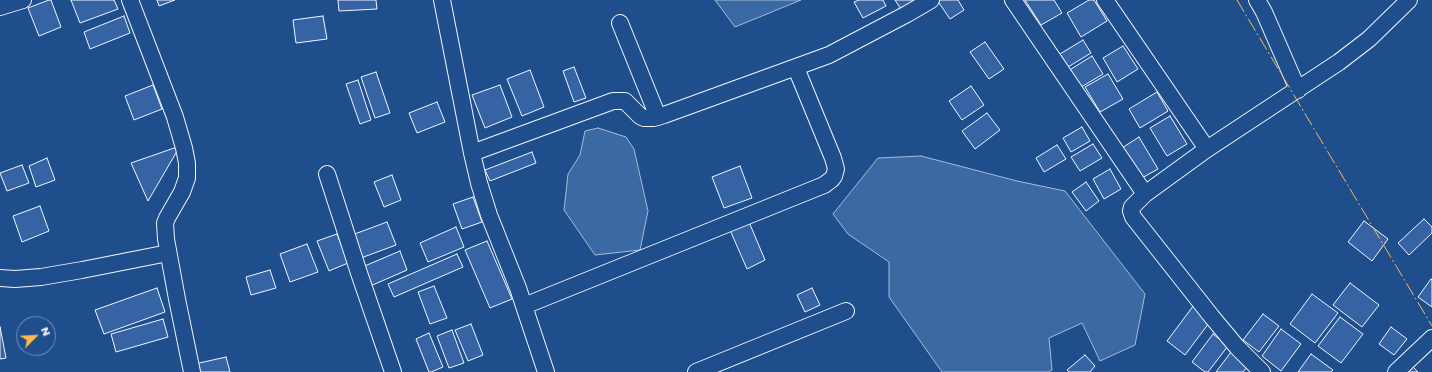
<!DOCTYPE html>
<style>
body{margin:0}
#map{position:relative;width:1432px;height:372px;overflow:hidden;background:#1f4e8c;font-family:Poppins,sans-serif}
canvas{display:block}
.north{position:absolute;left:16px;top:316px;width:40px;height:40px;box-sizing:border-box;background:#1f4e8c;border:1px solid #7391ba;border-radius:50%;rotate:66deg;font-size:11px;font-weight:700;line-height:16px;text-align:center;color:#f2f6ff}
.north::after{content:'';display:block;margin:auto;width:14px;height:18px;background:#ffb74d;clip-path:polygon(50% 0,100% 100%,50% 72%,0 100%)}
</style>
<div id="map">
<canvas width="1432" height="372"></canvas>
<div class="north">N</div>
</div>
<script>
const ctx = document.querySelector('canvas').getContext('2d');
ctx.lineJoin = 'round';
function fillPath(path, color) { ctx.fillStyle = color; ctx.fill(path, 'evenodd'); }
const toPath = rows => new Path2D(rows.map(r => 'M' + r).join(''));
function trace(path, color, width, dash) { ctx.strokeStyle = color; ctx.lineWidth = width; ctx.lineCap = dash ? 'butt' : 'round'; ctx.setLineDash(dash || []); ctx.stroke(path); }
const water = toPath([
 [715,0,801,0,735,27,715,0],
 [598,128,626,137,634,149,648,211,640,250,595,255,564,210,568,174,580,155,585,131,598,128],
 [921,156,1017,181,1065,191,1145,294,1135,345,1100,361,1082,323,1049,338,1052,370,1048,372,942,372,889,297,889,262,848,234,833,214,878,158,921,156]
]);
fillPath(water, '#3b69a3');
trace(water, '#a8bbd7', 1);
const building = toPath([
 [49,0,51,0,61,27,39,36,28,8,49,0],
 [71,0,114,0,118,9,80,23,71,0],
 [157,0,175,0,159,6,157,0],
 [338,0,376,0,377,9,339,11,338,0],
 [859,0,883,0,886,6,863,18,854,2,859,0],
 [895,0,914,0,915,1,901,9,895,0],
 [937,0,958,0,964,10,950,19,937,0],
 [1025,0,1054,0,1062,13,1041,25,1025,0],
 [1089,0,1094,0,1107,21,1081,37,1067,13,1089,0],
 [124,16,130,33,90,49,84,32,124,16],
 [323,16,327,39,296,43,293,20,323,16],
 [1083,40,1091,53,1068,67,1060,54,1083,40],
 [985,42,1004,69,989,79,970,52,985,42],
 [1123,46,1138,69,1117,82,1103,58,1123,46],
 [1092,56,1103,74,1078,89,1068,71,1092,56],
 [574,67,586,98,574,102,563,71,574,67],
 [530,70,544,107,522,116,507,79,530,70],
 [376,72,390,113,375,118,361,77,376,72],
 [1108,74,1123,99,1100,112,1085,87,1108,74],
 [358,80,371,120,360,124,346,84,358,80],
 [153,85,162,109,134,120,125,96,153,85],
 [500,85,512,117,485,128,472,95,500,85],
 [971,86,984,105,962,120,949,101,971,86],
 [1157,92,1168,111,1140,128,1129,109,1157,92],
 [437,102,445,122,417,133,409,113,437,102],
 [987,113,1000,130,975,149,962,131,987,113],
 [1170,116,1187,144,1167,156,1150,128,1170,116],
 [1082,127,1090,141,1071,152,1063,138,1082,127],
 [1139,137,1158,169,1140,179,1122,148,1139,137],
 [1093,144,1102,158,1080,171,1071,157,1093,144],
 [1057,145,1066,159,1044,172,1036,158,1057,145],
 [180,146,148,201,131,163,180,146],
 [532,152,536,163,490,181,485,170,532,152],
 [47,158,55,180,36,187,29,166,47,158],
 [22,165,29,183,7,191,0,173,22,165],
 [740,166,752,198,724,208,712,177,740,166],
 [1110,169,1121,189,1104,199,1093,179,1110,169],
 [392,175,401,200,384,207,374,182,392,175],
 [1086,182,1099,201,1086,211,1072,192,1086,182],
 [473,197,482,222,462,229,453,204,473,197],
 [40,206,49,231,22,242,13,216,40,206],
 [1424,219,1432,227,1432,233,1409,255,1398,243,1424,219],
 [1364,221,1388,239,1372,261,1348,242,1364,221],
 [387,222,396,245,361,258,352,235,387,222],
 [749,222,765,260,747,269,730,230,749,222],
 [456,227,464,247,428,262,420,243,456,227],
 [337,234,348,263,329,271,317,241,337,234],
 [487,241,512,299,490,308,465,250,487,241],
 [307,244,318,272,290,282,280,254,307,244],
 [400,251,407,270,368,287,360,268,400,251],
 [457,254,463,267,394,297,388,284,457,254],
 [270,270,276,288,251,295,246,277,270,270],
 [1431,279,1432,280,1432,307,1418,297,1431,279],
 [1350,283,1379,305,1362,327,1333,305,1350,283],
 [434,286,447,318,430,324,418,292,434,286],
 [157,288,165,312,104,334,95,310,157,288],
 [812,288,820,305,805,312,797,295,812,288],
 [1312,294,1338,313,1315,343,1290,324,1312,294],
 [1194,305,1212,319,1185,355,1167,341,1194,305],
 [1263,314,1279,326,1259,352,1243,340,1263,314],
 [1340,317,1363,334,1341,363,1318,346,1340,317],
 [163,319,168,337,116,352,111,334,163,319],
 [471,324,483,355,468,361,455,330,471,324],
 [0,327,6,358,0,359,0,327],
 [1391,327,1407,339,1394,355,1379,344,1391,327],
 [1281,329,1301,344,1281,371,1262,356,1281,329],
 [452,330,464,363,449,368,437,336,452,330],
 [429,333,443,367,431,372,429,372,416,339,429,333],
 [1213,334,1228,346,1208,372,1205,372,1192,362,1213,334],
 [1231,352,1249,365,1243,372,1216,372,1231,352],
 [1311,354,1333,370,1331,372,1298,372,1311,354],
 [1085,355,1095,366,1090,372,1069,372,1067,370,1085,355],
 [226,357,230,372,197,372,195,364,226,357],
 [1409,363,1418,372,1399,372,1409,363]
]);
fillPath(building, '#3563a3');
trace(building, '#f2f6ff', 1);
const street = toPath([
 [130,0,175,117,184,148,187,163,187,178,182,192,167,218,165,223,166,239,177,299,192,372],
 [442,0,472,153,479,183,489,215,518,288,546,372],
 [1013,0,1145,194],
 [1105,0,1207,149],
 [1257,0,1264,12,1298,90],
 [0,7,23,0],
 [620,23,658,117],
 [472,153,613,101,625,101,640,116,644,118,654,118,664,115,829,55,907,14,931,0],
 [327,174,359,273,393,372],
 [0,278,15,279,41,277,82,270,168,253],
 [524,306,824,185,832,179,834,176,836,169,833,158,796,68],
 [696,372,846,311],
 [1262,372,1237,347,1212,317,1133,217,1131,211,1132,207,1145,194,1207,149,1339,62,1369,39,1409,0],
 [1396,372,1432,338]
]);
trace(street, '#f2f6ff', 18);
trace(street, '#1f4e8c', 16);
trace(toPath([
 [1237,0,1432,326]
]), '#ffb74d', 1, [14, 3, 2, 3]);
</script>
